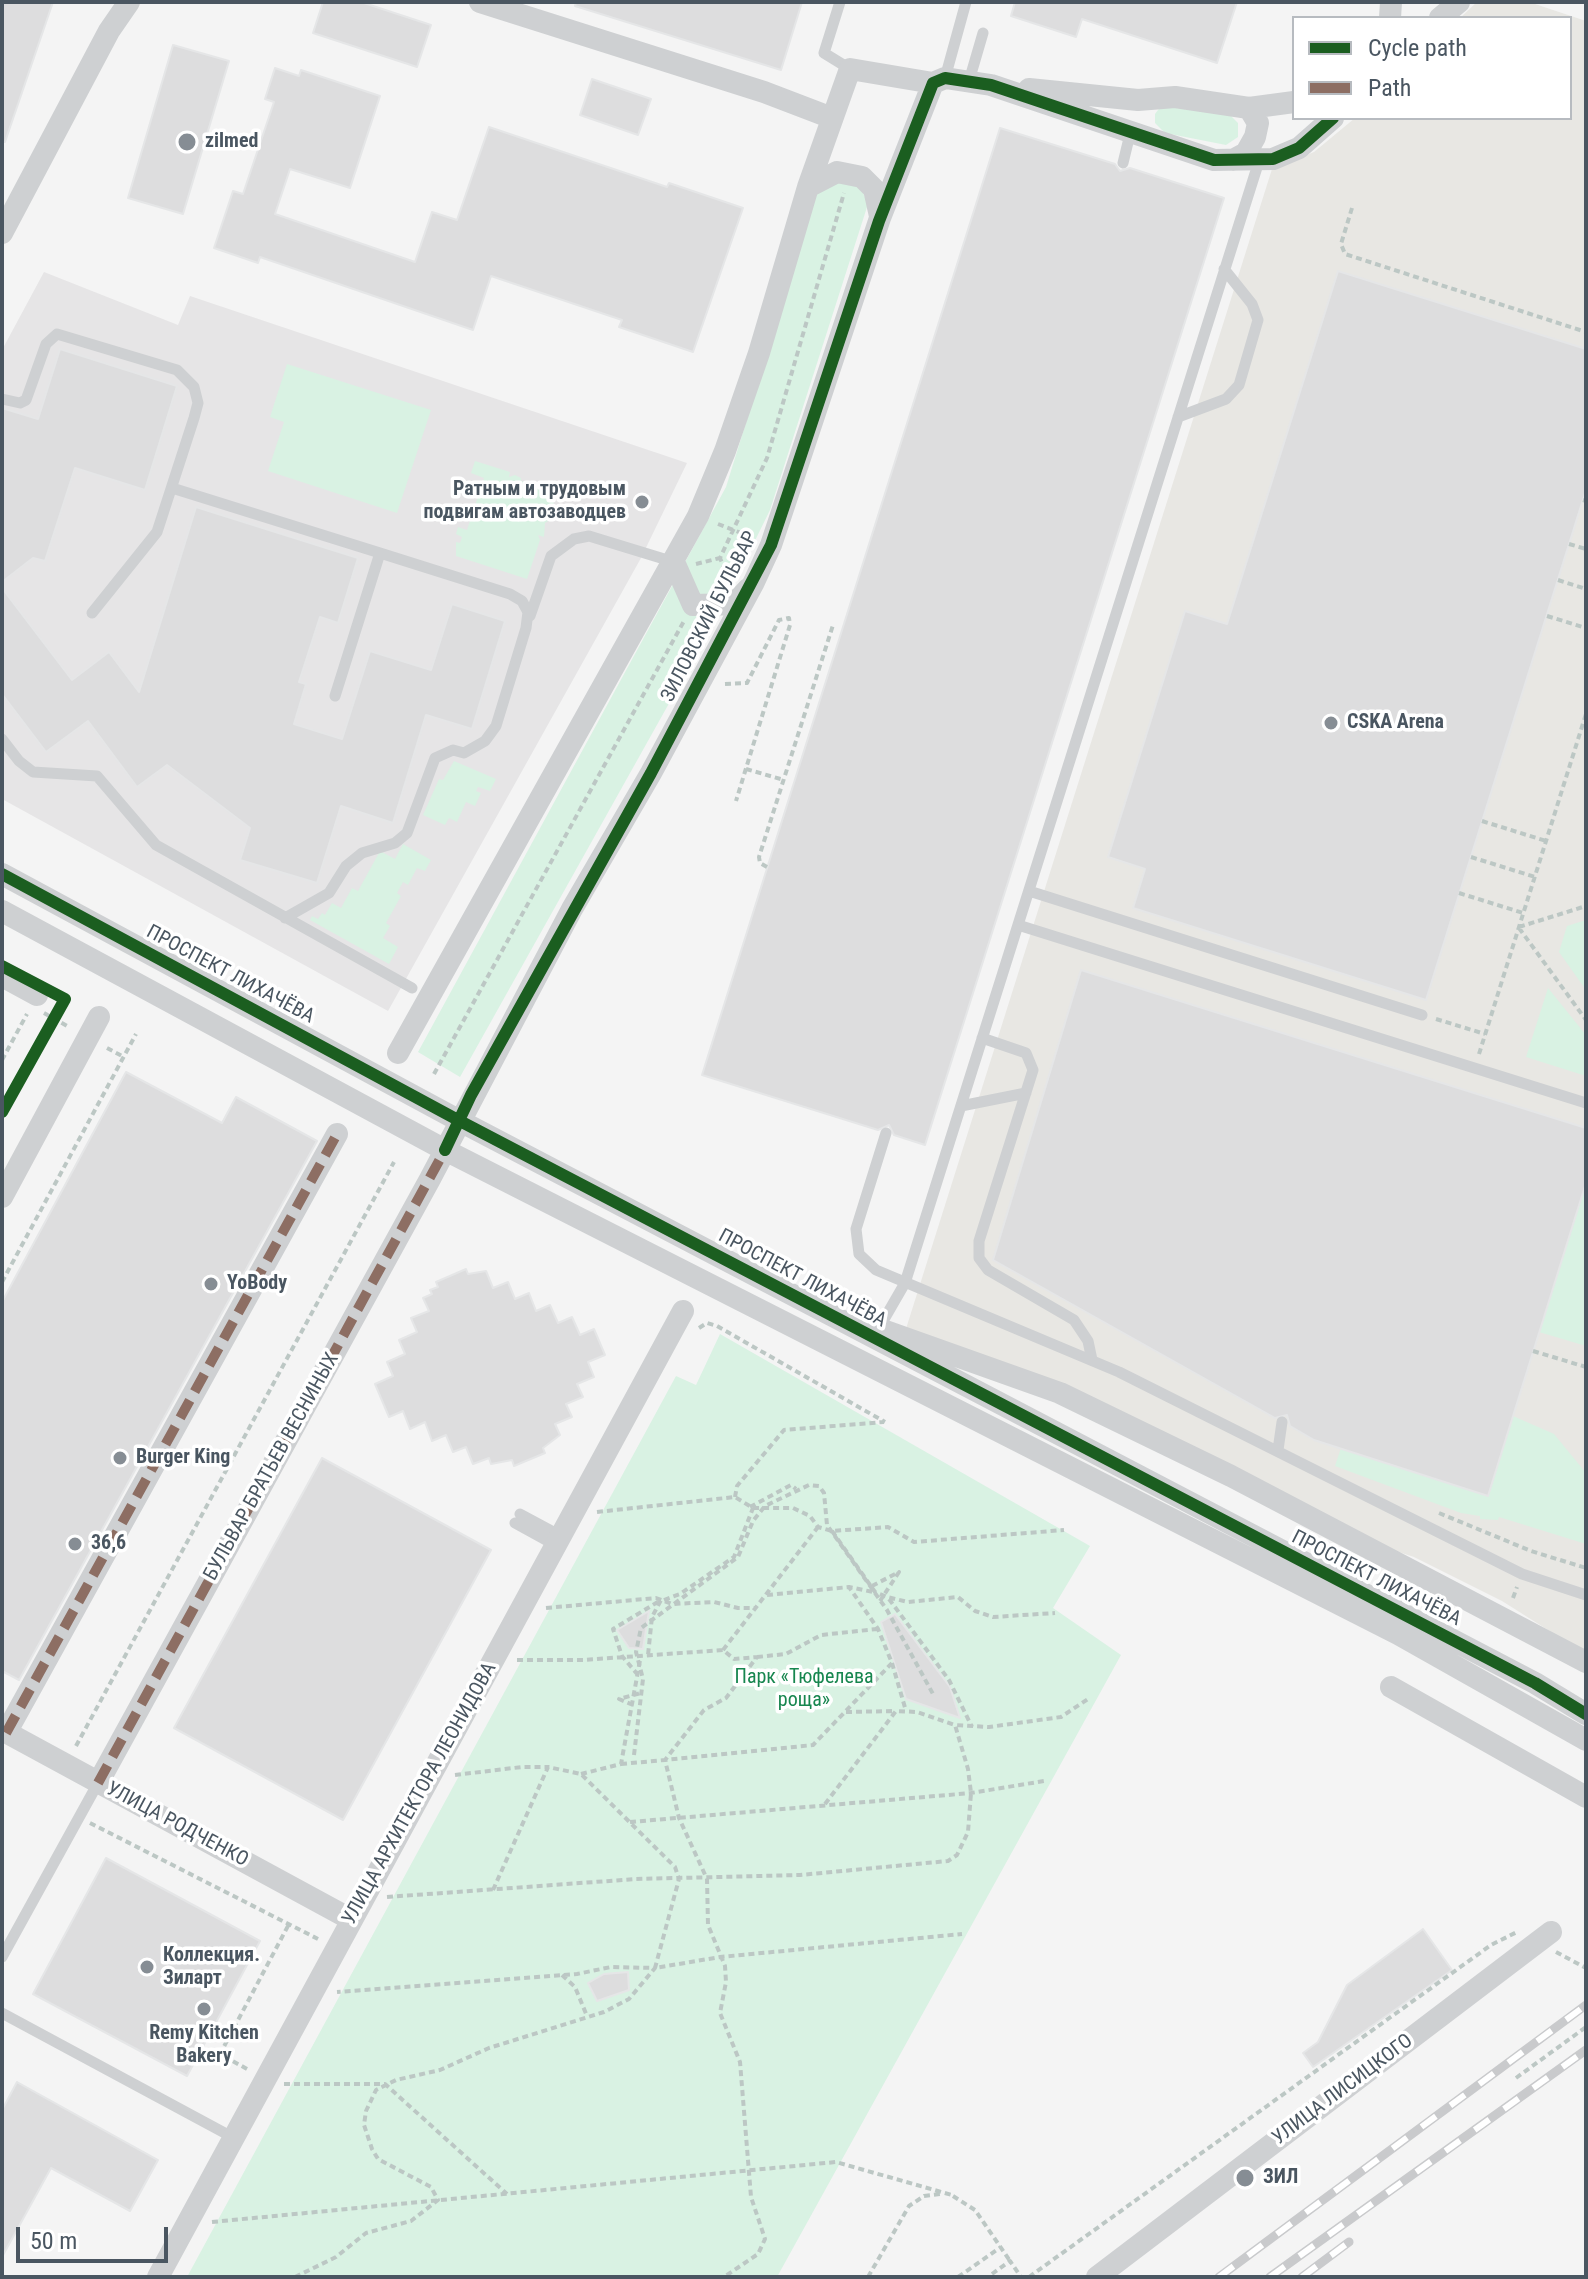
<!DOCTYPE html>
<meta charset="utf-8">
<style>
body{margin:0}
#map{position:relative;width:1588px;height:2279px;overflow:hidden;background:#f4f4f4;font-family:"Roboto Condensed",sans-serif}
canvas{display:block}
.frame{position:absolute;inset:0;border:4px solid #4a5661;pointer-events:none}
.legend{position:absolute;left:1292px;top:16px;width:280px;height:104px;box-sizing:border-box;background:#fff;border:2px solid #b7bbc0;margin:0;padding:10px 14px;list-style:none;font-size:24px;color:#4a5661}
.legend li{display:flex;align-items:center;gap:16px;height:40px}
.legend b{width:40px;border:2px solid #b7bbc0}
.scale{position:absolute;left:16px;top:2227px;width:152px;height:36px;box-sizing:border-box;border:4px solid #4a5661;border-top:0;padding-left:10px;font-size:24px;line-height:28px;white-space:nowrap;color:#4a5661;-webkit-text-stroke:6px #fff;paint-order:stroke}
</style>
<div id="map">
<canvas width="1588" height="2279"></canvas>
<div class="frame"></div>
<ul class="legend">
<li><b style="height:10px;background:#1b5e20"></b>Cycle path</li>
<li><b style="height:10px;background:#8d6e63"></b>Path</li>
</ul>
<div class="scale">50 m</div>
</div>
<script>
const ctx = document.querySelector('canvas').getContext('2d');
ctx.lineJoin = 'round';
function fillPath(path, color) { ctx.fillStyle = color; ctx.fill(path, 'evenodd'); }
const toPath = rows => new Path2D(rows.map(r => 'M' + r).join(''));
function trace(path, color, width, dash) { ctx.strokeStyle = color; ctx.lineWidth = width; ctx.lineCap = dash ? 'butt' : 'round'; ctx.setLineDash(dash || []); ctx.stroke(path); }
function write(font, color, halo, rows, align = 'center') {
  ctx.font = font + ' "Roboto Condensed",sans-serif'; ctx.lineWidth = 7; ctx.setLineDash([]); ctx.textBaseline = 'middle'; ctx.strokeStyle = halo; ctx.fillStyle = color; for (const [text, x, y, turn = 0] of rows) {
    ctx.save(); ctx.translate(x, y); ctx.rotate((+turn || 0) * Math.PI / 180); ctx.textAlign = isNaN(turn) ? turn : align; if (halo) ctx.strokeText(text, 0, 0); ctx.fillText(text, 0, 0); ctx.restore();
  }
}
fillPath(toPath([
 [1477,2,1529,2,1586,21,1586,1654,1502,1601,1414,1557,1371,1543,904,1335,1272,169,1314,152,1355,118,1570,118,1570,18,1460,18]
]), '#e8e7e3');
fillPath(toPath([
 [44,272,178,325,190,296,687,463,641,558,388,1011,2,799,2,350]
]), '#e6e5e6');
fillPath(toPath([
 [1161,106,1230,115,1238,123,1238,137,1226,145,1165,133,1155,123,1155,114],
 [834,179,860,186,868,204,770,510,719,614,460,1077,418,1052,726,487,819,187],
 [287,364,431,410,397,513,268,471,284,422,270,417],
 [475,461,510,472,509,477,515,475,521,478,521,481,557,490,557,499,553,498,554,508,549,510,554,512,551,519,545,523,544,537,538,535,540,540,527,579,456,556,456,542,460,543,462,537,456,534,458,527,467,530,484,478,471,473],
 [454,761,496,779,490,791,478,787,476,791,481,793,475,806,466,802,457,822,449,818,445,825,423,815,439,779,443,780],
 [403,844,431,860,425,871,417,868,408,885,403,882,397,893,401,896,386,923,390,926,383,938,398,947,389,964,310,920,312,916,318,919,322,913,325,915,332,903,341,908,352,888,358,891,380,851,395,859],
 [1586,920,1586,990,1559,952,1567,926],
 [1548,988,1586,1035,1586,1076,1526,1057],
 [1586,1183,1586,1346,1539,1332],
 [720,1334,1090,1546,1053,1608,1121,1655,777,2277,187,2277,676,1376,696,1385],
 [1513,1416,1554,1434,1586,1473,1586,1544,1499,1517,1498,1520,1480,1519,1480,1516,1461,1513,1335,1466,1341,1448]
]), '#d9f2e3');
const building = toPath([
 [2,2,53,2,5,142,2,142,2,2],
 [323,2,361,2,431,25,417,67,313,33,323,2],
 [576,2,802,2,781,70,575,6,576,2],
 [1015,2,1237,2,1217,63,1082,19,1076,37,1011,16,1015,2],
 [173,45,229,61,183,214,128,198,173,45],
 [275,68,299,76,301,70,380,96,350,188,290,169,275,214,415,262,432,212,457,220,489,127,667,187,669,183,743,208,693,352,619,327,622,320,491,276,473,330,260,257,258,263,214,248,233,191,243,194,274,102,265,99,275,68],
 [592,79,651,99,638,135,580,115,592,79],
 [1000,128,1115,164,1120,171,1130,168,1224,198,925,1145,894,1135,889,1125,878,1130,702,1075,1000,128],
 [1338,271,1586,349,1586,490,1426,1000,1133,908,1145,869,1108,857,1185,611,1227,624,1338,271],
 [60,349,177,386,145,490,75,468,45,561,33,558,2,582,2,408,38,419,60,349],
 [196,507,358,558,338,623,320,617,299,682,306,684,294,724,342,739,370,651,431,670,452,604,505,621,472,729,426,715,393,823,341,806,317,883,240,860,250,828,167,765,137,787,88,721,46,752,2,694,2,588,72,680,109,652,139,692,196,507],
 [1081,970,1586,1128,1586,1183,1488,1496,1314,1440,1290,1426,1287,1415,1275,1418,993,1260,1081,970],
 [126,1072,222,1123,236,1097,317,1141,19,1680,2,1671,2,1302,126,1072],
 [466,1269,468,1274,486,1271,493,1288,508,1282,515,1299,529,1293,536,1311,550,1305,558,1323,572,1317,580,1335,594,1329,605,1355,588,1362,594,1377,577,1384,583,1397,566,1404,572,1417,555,1424,560,1435,543,1448,545,1453,514,1466,512,1460,491,1464,489,1458,473,1464,466,1447,453,1452,446,1435,432,1441,425,1422,410,1429,403,1411,389,1417,375,1384,393,1376,387,1362,405,1354,399,1340,417,1332,411,1318,429,1311,423,1298,432,1294,430,1290,438,1287,436,1282,466,1269],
 [322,1458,491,1550,343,1820,174,1728,322,1458],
 [649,1611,643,1649,629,1648,617,1630,649,1611],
 [895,1614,950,1687,960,1718,906,1699,881,1622,895,1614],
 [106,1858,260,1941,187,2076,33,1994,106,1858],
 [1423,1929,1452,1970,1313,2067,1303,2053,1318,2042,1347,1985,1423,1929],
 [628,1972,629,1990,597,2001,588,1983,604,1974,628,1972],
 [17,2082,158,2160,130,2211,51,2168,2,2257,2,2110,17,2082]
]);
fillPath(building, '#ddddde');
trace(building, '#e5e6e7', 2);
trace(toPath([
 [1352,208,1341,244,1345,254,1586,332],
 [1583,500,1586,501],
 [718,524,754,538],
 [1569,544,1586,549],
 [696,564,720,558],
 [729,580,720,558,767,458,844,193],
 [1558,580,1586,589],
 [1547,616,1586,628],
 [725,684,747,683,779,620,789,618,790,625,736,801],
 [746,769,784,780],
 [1482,821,1546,841],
 [1471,857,1535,877],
 [767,867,760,863,759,857,833,625],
 [1459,893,1523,913],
 [1519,927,1586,906],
 [1519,928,1586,1020],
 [44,1013,69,1027],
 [1436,1019,1485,1034],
 [107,1048,124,1057],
 [1479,1054,1586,714],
 [2,1060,27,1014],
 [434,1074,684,621],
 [2,1282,136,1034],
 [699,1328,707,1323,717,1326,885,1422],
 [1533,1351,1586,1367],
 [735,1497,737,1486,784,1430,884,1422],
 [750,1507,791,1485,796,1489],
 [597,1512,735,1497,753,1508,793,1508,810,1516,818,1527,832,1531,888,1527,914,1542,1064,1530],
 [1439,1513,1531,1551,1586,1568],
 [832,1531,875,1592,887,1597,908,1602,958,1597,975,1611,993,1617,1055,1613],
 [872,1586,899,1572,880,1601],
 [767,1595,849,1587,873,1592],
 [1513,1598,1517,1587],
 [889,1599,949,1680,972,1727],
 [664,1600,680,1594,734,1557,753,1508],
 [546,1608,656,1598,672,1604,714,1602,738,1608,756,1608],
 [723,1650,818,1527],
 [757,1657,786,1654,821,1635,877,1629],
 [517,1660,583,1660,723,1650,734,1659,757,1657,726,1698,704,1710,665,1760,813,1745,892,1663,878,1629,849,1587],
 [892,1663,906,1711],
 [638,1675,622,1656,613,1629,661,1600,652,1617,648,1655],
 [633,1705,619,1699,641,1693],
 [846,1712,896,1711],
 [76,1746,394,1162],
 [621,1764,665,1760,679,1818,707,1879,708,1925,725,1966,726,1982,720,2013,740,2062,751,2197,765,2239,758,2254,724,2277],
 [581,1774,621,1764,641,1655],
 [455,1775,522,1767,548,1767],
 [825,1804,896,1711,917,1712,955,1725],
 [630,1822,971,1793,1044,1781],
 [90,1823,318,1939],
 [493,1890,548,1767,581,1774,675,1867,679,1879,655,1968,720,1957,962,1934],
 [387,1897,636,1879,800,1875,948,1861,957,1855,968,1832,971,1793,968,1769,955,1725,989,1727,1061,1717,1088,1699],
 [1556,1952,1586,1968],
 [562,1975,575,1987,587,2016],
 [247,2069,220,2054,289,1924],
 [1516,2078,1586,2027],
 [284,2084,385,2084,507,2194],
 [953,2196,975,2210,1010,2261],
 [212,2222,836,2162,952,2195],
 [992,2274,1010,2261,1021,2277],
 [295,2277,336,2257,366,2233,411,2221,438,2200,431,2187,378,2159,372,2149,364,2125,366,2111,376,2090,396,2080,440,2070,489,2048,604,2012,629,1999,655,1968,611,1967,577,1974,337,1992],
 [868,2277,909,2206,924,2196,941,2194],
 [958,2277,1001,2247],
 [1029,2277,1491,1945,1517,1932]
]), '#bcc7c4', 4, [6, 4]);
trace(toPath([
 [840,2,824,53,850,69],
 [945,78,966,2],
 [969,81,983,33],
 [1123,163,1130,134],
 [2,399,20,403,26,400,46,344,57,334,177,370,194,387,198,403,194,418,157,532,92,613],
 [1178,417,1226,399,1239,385,1258,320,1252,304,1224,269],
 [172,488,380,553,335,696],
 [530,616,551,556,574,539,589,536,674,562],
 [2,739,19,761,33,772,97,776,156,845,412,988],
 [1029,891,1422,1015],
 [285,918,329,893,346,866,362,853,395,843,407,833,435,758,453,750,464,753,485,741,496,726,526,628,528,612,522,601,510,594,380,553],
 [1018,925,1586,1103],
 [982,1038,1026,1053,1033,1070,979,1241,979,1258,988,1270,1074,1320,1088,1341,1092,1360],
 [961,1106,1026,1093],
 [886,1133,856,1229,859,1254,876,1270,1119,1372,1522,1574,1586,1595],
 [879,1328,905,1283,1259,161],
 [1278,1450,1282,1422],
 [520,1514,561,1536],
 [515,1523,555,1545],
 [2,1957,98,1783],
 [2,2013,234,2138]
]), '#ced0d2', 11);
trace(toPath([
 [480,2,764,92,832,118],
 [1390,18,1391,2],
 [1440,18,1459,2],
 [1029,89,1138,100,1175,97,1249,108,1294,102],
 [1233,160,1246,153,1255,137,1258,123,1249,108],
 [808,187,837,172,862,177,874,189,880,216],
 [2,233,109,31,129,2],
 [674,562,693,605,734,604,748,589],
 [2,874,458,1120,1535,1683,1586,1714],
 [2,911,445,1150,1398,1634,1586,1740],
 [2,976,37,995],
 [398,1053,698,516,725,451,759,353,808,187,850,69,933,83],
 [2,1197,99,1017],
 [883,1330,1060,1393,1231,1476,1586,1662],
 [1391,1687,1586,1797],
 [2,1730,352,1920],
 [6,1733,337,1134],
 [98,1783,430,1179,572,909,651,773,754,582,771,545,880,218,933,83,945,78,991,85,1214,160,1273,159,1299,148,1333,118],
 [158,2277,683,1311],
 [1097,2277,1551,1932]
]), '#ced0d2', 22);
const rail = toPath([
 [1219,2277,1586,2005],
 [1270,2277,1586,2050],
 [1302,2277,1349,2242]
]);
trace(rail, '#c9cacc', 9);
trace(rail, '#fff', 6, [18]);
trace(toPath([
 [634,1755,643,1679,636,1652,641,1628,738,1557,753,1521,765,1506,809,1485,819,1486,824,1493,827,1525,887,1610,933,1694]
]), '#bcc7c4', 4, [6, 4]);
trace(toPath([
 [6,1733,337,1134],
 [98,1783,445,1150]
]), '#8d6e63', 10, [20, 10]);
trace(toPath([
 [2,874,458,1120,1535,1683,1586,1714],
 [2,966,65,999,2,1112],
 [445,1150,471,1095,651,773,771,545,879,221,933,83,945,78,991,85,1214,160,1273,159,1299,148,1333,118]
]), '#1b5e20', 12);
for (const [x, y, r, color] of [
 [187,142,10,"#868d94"],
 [642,502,8,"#868d94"],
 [1331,723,8,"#868d94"],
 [211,1284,8,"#868d94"],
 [120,1458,8,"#868d94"],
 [75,1544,8,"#868d94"],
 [147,1967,8,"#868d94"],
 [204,2009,8,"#868d94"],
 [1245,2178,10,"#868d94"]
]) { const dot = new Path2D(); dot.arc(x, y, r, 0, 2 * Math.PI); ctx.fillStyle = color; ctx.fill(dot); trace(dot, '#fff', 3); }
write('bold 20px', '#4a5661', '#fff', [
 ["zilmed",205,142],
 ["Ратным и трудовым",626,490,"right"],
 ["подвигам автозаводцев",626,513,"right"],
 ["CSKA Arena",1347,723],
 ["YoBody",227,1284],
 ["Burger King",136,1458],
 ["36,6",91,1544],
 ["Коллекция.",163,1956],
 ["Зиларт",163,1979],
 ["Remy Kitchen",204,2034,"center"],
 ["Bakery",204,2057,"center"],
 ["ЗИЛ",1263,2178]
], 'left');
write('20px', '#4a5661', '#fff', [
 ["ЗИЛОВСКИЙ БУЛЬВАР",710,617,-63],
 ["ПРОСПЕКТ ЛИХАЧЁВА",230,975,28],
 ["ПРОСПЕКТ ЛИХАЧЁВА",802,1279,28],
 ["БУЛЬВАР БРАТЬЕВ ВЕСНИНЫХ",272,1467,-61],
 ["ПРОСПЕКТ ЛИХАЧЁВА",1376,1579,27],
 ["УЛИЦА АРХИТЕКТОРА ЛЕОНИДОВА",420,1794,-61],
 ["УЛИЦА РОДЧЕНКО",177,1825,28],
 ["УЛИЦА ЛИСИЦКОГО",1343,2090,-37]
]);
write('20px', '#17864f', '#fff', [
 ["Парк «Тюфелева",804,1678],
 ["роща»",804,1701]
]);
</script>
